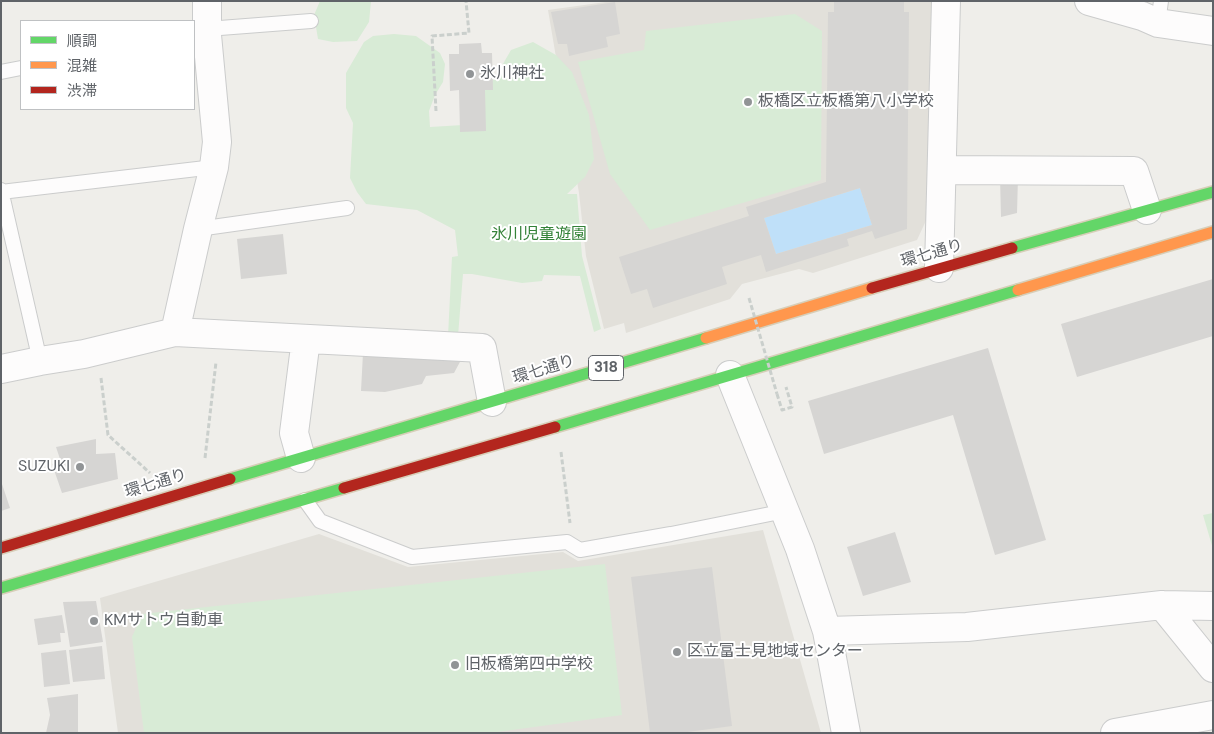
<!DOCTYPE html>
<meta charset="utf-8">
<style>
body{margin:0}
#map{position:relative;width:1214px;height:734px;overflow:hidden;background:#efeeea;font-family:"DM Sans","Noto Sans JP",sans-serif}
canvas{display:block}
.frame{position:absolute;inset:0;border:2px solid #5f6368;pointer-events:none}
.legend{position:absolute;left:20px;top:20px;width:175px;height:90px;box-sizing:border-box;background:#fff;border:1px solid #bfc1c3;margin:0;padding:6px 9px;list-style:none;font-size:15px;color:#5f6368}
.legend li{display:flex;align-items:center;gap:10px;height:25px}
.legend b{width:25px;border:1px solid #bfc1c3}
</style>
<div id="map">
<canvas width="1214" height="734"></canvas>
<div class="frame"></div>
<ul class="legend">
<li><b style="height:6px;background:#63d668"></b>順調</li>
<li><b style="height:6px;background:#ff974d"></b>混雑</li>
<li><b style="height:6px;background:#b3261e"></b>渋滞</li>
</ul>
</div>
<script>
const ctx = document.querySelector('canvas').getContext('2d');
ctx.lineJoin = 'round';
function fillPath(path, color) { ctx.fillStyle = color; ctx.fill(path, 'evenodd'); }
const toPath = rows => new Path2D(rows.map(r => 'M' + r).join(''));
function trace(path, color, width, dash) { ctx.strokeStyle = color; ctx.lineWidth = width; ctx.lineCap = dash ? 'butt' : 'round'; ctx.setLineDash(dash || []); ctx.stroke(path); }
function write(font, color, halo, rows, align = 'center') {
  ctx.font = font + ' "DM Sans","Noto Sans JP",sans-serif'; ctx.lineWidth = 4; ctx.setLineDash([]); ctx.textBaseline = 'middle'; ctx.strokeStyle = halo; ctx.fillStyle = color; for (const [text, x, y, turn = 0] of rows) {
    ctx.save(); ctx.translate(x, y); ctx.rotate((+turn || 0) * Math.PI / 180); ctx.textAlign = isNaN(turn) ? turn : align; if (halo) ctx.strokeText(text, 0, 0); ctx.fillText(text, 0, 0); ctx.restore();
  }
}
fillPath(toPath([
 [613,1,935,1,930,212,917,240,813,273,799,269,742,284,730,299,626,333,624,323,604,329,586,256,579,193,548,10],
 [763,530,821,733,118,733,100,598,319,534,408,567,563,552,578,561]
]), '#e2e0da');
fillPath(toPath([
 [320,1,371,1,369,22,357,41,333,42,318,39,314,15],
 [795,14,822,31,821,180,650,230,610,174,578,62,644,50,646,31],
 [394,34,416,36,440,53,445,64,443,82,435,95,429,111,430,127,479,124,480,97,496,76,511,50,533,42,556,55,572,72,589,115,594,159,585,177,567,194,577,194,582,256,601,329,594,332,580,276,544,275,542,281,522,283,472,274,463,274,458,336,448,336,452,257,458,256,455,230,417,210,366,204,357,192,350,178,353,123,346,108,346,73,364,42,373,36],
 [1213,513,1213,549,1203,515],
 [605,564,622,715,490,733,144,733,132,637,142,614]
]), '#d8ebd6');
fillPath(toPath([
 [860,188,872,225,776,254,764,218]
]), '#bfe0f9');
fillPath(toPath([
 [834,1,904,1,904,12,909,12,907,229,875,239,872,231,847,239,849,246,766,272,761,255,722,267,727,284,653,308,647,289,631,294,619,257,749,216,746,207,826,182,828,12,834,12],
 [860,188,872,225,776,254,764,218],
 [615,2,620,34,606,37,608,47,569,56,567,44,558,44,551,12],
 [481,43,482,53,492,53,493,90,485,90,486,131,460,132,459,90,450,91,449,54,459,54,459,44],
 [1000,177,1018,177,1017,213,1001,217],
 [283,234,287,274,241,279,237,239],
 [1213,279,1213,336,1077,377,1061,324],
 [988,348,1046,540,995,555,953,415,824,454,808,401],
 [363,353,461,360,454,373,426,376,422,384,385,392,361,391],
 [96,439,96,454,115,453,118,479,62,493,52,464,61,462,56,447],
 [1,481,10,508,1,511],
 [895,532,911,582,863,596,847,547],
 [712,567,732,726,680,733,650,733,631,577],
 [96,601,103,642,70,647,63,602],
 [62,615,65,633,60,633,61,642,38,645,34,619],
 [102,646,105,679,73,682,69,650],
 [66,650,70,684,44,687,41,653],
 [78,694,78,733,46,733,50,715,47,698]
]), '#d6d5d3');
const lane = toPath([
 [1158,23,1161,1],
 [207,29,311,21],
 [1,72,21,68],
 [1,190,40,361],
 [1,192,214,167],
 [198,229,347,208],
 [305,500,320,521,412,557,567,542,580,550,671,534,785,511]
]);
const street = toPath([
 [1089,1,1142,16,1158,23,1213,31],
 [942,170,1134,171,1147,210],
 [939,268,946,1],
 [175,332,198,229,214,167,217,142,207,35,207,1],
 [1,369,40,361,84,354,175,332,482,348,492,402],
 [730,375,800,549,827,631,846,733],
 [301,458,294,433,306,339],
 [1162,605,1213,668],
 [827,631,967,627,1162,605,1213,606],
 [1115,733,1213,715]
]);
const fast = toPath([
 [1012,248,1213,192],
 [555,427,1018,290],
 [230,479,706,338],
 [1,588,344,488]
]);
const slow = toPath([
 [1018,290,1213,232],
 [706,338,872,288]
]);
const jam = toPath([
 [872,288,1012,248],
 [344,488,555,427],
 [1,548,230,479]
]);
trace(lane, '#cbcccc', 16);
trace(street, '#cbcccc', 30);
trace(fast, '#d7ceb8', 14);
trace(slow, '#d7ceb8', 14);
trace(jam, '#d7ceb8', 14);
trace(toPath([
 [436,111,432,36,469,33,466,1],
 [101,378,108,435,150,473],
 [777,394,782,410,792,407,786,387],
 [561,452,570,523],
 [205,458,216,362]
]), '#cacfcc', 3, [5, 2.5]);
trace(lane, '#fdfcfc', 14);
trace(street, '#fdfcfc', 28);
trace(fast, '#63d668', 11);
trace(slow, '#ff974d', 11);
trace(jam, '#b3261e', 11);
trace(toPath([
 [749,298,777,394]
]), '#cacfcc', 3, [5, 2.5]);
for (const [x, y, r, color] of [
 [470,74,5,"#919496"],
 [748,102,5,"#919496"],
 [80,467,5,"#919496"],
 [94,621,5,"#919496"],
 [677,652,5,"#919496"],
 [455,665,5,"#919496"]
]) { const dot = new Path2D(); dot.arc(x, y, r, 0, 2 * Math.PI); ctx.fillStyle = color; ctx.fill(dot); trace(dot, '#fff', 2); }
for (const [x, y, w] of [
 [606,368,35]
]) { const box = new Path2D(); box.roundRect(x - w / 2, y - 12.5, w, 25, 4); ctx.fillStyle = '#fff'; ctx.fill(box); trace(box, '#5f6368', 1); }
write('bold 15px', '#5f6368', null, [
 ["318",606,368]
]);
write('16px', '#5f6368', '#fff', [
 ["氷川神社",480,74],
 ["板橋区立板橋第八小学校",758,102],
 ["SUZUKI",70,467,"right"],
 ["KMサトウ自動車",104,621],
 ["区立富士見地域センター",687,652],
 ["旧板橋第四中学校",465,665]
], 'left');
write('16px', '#348238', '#fff', [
 ["氷川児童遊園",539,235]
]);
write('16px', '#5f6368', '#fff', [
 ["環七通り",932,254,-16],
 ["環七通り",544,370,-17],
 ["環七通り",156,484,-17]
]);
</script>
